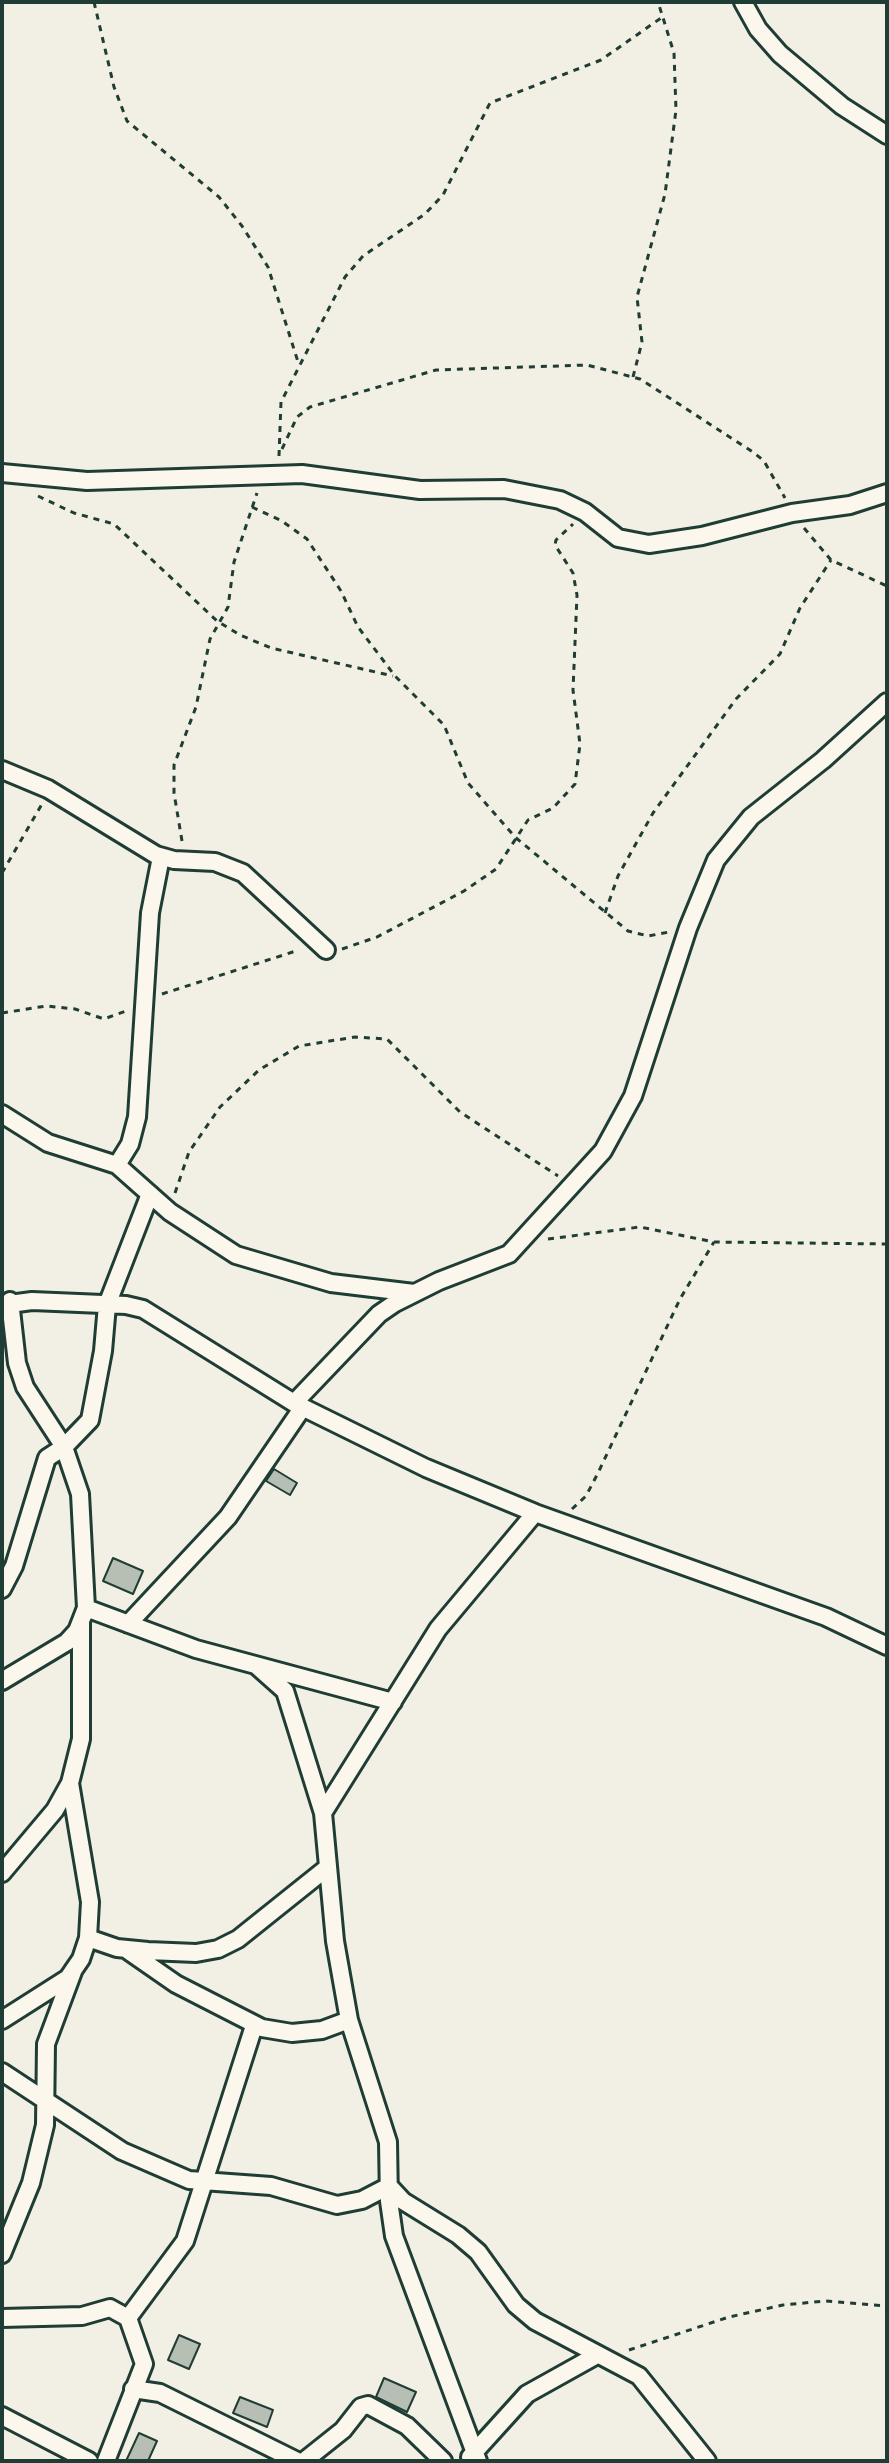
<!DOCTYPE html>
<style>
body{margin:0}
#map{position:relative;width:889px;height:2463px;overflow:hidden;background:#f2f0e5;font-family:"Indie Flower",sans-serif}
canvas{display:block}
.frame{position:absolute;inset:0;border:4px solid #1f3d34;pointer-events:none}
</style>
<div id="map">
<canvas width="889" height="2463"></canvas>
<div class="frame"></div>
</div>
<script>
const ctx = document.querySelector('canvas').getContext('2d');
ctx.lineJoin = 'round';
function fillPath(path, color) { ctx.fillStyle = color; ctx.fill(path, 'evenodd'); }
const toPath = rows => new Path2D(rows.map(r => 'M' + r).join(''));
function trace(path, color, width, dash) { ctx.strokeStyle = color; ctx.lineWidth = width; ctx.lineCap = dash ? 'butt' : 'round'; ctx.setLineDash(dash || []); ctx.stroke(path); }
const building = toPath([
 [274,1469,297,1483,290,1495,266,1481,274,1469],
 [113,1558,143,1571,133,1594,103,1581,113,1558],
 [179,2335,200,2344,189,2369,168,2360,179,2335],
 [384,2378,416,2392,407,2412,376,2397,384,2378],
 [240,2397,273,2410,267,2427,233,2413,240,2397],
 [139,2433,157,2441,148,2461,126,2461,139,2433]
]);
fillPath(building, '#b7beb3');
trace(building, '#1f3d34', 2);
const minor = toPath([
 [743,2,758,29,780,54,842,106,887,135],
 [2,473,87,481,302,474,420,490,504,489,560,500,585,512,618,538,649,544,702,536,792,513,850,505,887,493],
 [2,770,48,789,156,855,174,860,215,862,243,873,326,950],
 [2,1114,48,1143,117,1165,170,1212,236,1255,331,1283,414,1293],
 [117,1165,130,1144,137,1117,150,913,161,857],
 [2,1305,32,1301,126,1305,143,1309,294,1403,426,1468,535,1513,826,1617,887,1646],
 [294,1403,379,1314,395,1303,439,1281,509,1254,603,1151,633,1096,688,928,716,860,751,817,823,760,887,702],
 [2,1589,14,1566,47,1458,64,1447,90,1420,103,1351,107,1305,150,1194],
 [86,1608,196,1649,393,1702],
 [128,1624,228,1517,303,1407],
 [258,1667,285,1691,323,1813,335,1941,349,2020,388,2142,389,2201,394,2236,478,2461],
 [2,1681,67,1642,77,1631,86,1608,80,1494,64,1447,25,1387,17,1363,10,1301],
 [323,1813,438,1629,535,1513],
 [2,1873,55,1810,70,1783,81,1739,81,1623],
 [88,1938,117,1948,148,1951,196,1953,218,1949,238,1939,328,1867],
 [127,1950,176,1984,262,2028,292,2033,322,2030,349,2020],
 [2,2020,68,1978,81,1959,88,1938,90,1902,70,1783],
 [2,2072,122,2151,189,2180,271,2186,337,2205,362,2200,389,2186,403,2201,458,2235,478,2252,516,2305,535,2321,639,2376,707,2461],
 [2,2254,31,2183,45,2125,46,2044,74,1969],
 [2,2318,82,2316,110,2308,128,2318,144,2364,106,2461],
 [128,2318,185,2241,254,2026],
 [133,2389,160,2393,297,2461],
 [2,2416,89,2461],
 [470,2457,527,2394,597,2355],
 [304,2461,343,2430,361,2407,368,2405,407,2426,443,2461]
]);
trace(minor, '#1f3d34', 22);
trace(toPath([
 [94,2,114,87,127,121,219,197,242,226,268,267,299,365],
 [633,377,642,342,637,297,665,194,676,110,674,53,658,2],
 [282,449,297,417,310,407,436,370,587,365,640,379,753,452,764,461,785,498],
 [279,456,281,402,345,277,363,256,425,214,443,195,490,103,601,60,661,18],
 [38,496,74,513,114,524,217,621,240,635,271,648,393,676],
 [252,507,282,521,307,539,341,591,358,627,395,676,444,725,468,783,515,837,628,931,648,936,669,932],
 [804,528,831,560,887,586],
 [182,841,174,793,174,765,196,707,210,639,228,607,234,562,257,493],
 [2,873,42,804],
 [605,913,618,876,653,813,736,699,780,654,800,608,831,560],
 [342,949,377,937,464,891,496,869,528,820,553,808,575,784,580,744,573,690,577,595,573,573,555,545,556,540,573,524],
 [162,994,299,950],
 [2,1013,46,1006,75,1009,104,1019,126,1011],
 [175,1193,189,1152,220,1107,259,1070,299,1046,355,1037,387,1039,460,1112,558,1176],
 [548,1239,640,1227,714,1242,887,1244],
 [572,1509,586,1496,598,1473,680,1299,714,1242],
 [629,2350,729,2317,783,2305,825,2301,887,2306]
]), '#1f3d34', 3, [6, 6]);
trace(minor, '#fbf7ec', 16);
</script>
